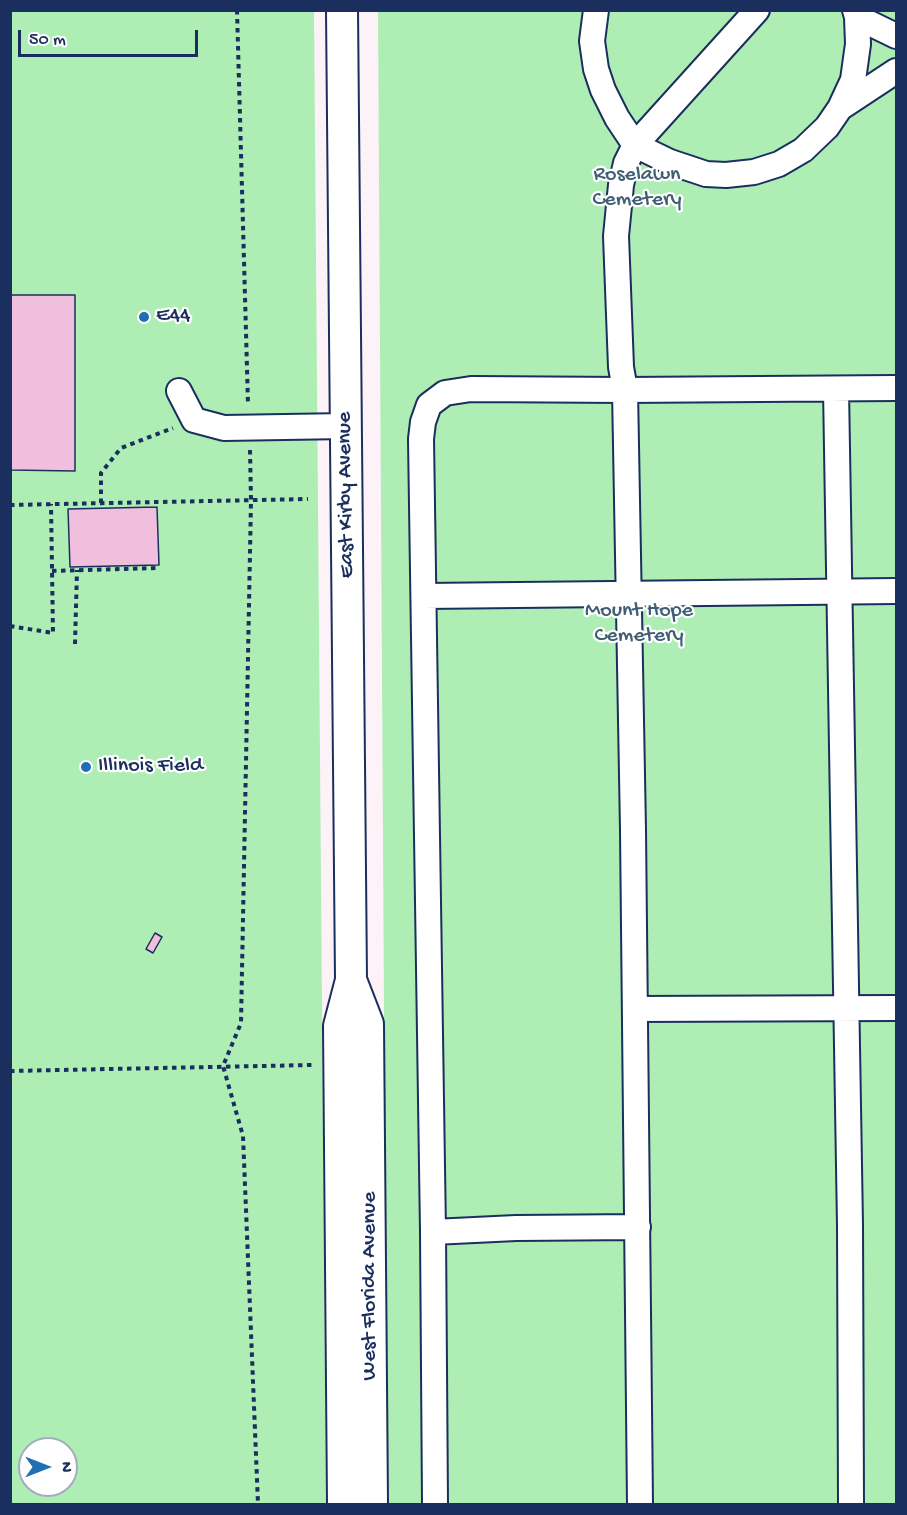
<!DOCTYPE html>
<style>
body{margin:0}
#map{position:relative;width:907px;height:1515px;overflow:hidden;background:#fcf2f8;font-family:"Gochi Hand",sans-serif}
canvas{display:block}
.frame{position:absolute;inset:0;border:12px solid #1b2f5e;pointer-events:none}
.north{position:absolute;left:18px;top:1437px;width:60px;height:60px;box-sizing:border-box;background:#fff;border:2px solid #a4acbf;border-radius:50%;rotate:90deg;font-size:16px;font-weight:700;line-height:24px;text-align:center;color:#1b2f5e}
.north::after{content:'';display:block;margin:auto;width:21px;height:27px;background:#1f6fb2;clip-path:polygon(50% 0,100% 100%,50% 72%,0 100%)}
.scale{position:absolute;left:18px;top:30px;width:180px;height:27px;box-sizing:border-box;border:3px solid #1b2f5e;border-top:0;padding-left:8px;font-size:18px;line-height:21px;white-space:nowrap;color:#1b2f5e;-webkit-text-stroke:4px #fff;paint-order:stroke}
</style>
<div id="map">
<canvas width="907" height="1515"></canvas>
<div class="frame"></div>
<div class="north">N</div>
<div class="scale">50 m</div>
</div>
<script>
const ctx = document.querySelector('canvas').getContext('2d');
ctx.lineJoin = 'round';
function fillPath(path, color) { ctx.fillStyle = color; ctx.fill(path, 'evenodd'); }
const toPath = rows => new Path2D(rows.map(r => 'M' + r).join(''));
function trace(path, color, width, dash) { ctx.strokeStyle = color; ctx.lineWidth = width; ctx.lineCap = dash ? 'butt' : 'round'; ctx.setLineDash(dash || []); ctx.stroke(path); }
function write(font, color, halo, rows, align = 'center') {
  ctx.font = font + ' "Gochi Hand",sans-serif'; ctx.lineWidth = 4.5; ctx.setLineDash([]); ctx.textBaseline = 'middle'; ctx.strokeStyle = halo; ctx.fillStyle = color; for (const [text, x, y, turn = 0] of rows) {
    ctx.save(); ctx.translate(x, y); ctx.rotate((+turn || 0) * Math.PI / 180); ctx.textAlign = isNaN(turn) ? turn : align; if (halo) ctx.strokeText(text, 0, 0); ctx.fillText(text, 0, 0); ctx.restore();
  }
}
fillPath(toPath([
 [10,11,314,11,326,1504,11,1504],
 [30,1449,66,1449,66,1485,30,1485],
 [378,11,896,11,896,1504,387,1504]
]), '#aeedb4');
const building = toPath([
 [10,295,75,295,75,471,10,470,10,295],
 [157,507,159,565,70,567,68,509,157,507],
 [155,933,162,937,153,953,146,949,155,933]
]);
fillPath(building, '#f1bfde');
trace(building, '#1b2f5e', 1.5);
const minor = toPath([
 [596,10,592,41,596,69,603,90,617,118,635,145,670,162,706,174,726,175,754,172,779,164,803,150,827,127,840,108,896,71],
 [855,10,857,17,896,36],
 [840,108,853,80,858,44,857,17],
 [836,389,850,1225,851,1504],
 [179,391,194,420,224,428,346,426],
 [424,596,896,591],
 [635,1009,896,1008],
 [433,1232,516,1228,638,1227],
 [435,1504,433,1232,421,439,423,422,429,405,445,393,471,389,625,390,896,388],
 [640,1504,633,830,625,390,621,367,616,236,621,185,626,163,635,145,757,10]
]);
const major = toPath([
 [342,10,351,980,339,1026,343,1504],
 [351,980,368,1024,372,1504]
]);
trace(minor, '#1b2f5e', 28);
trace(major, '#1b2f5e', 34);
trace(toPath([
 [237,10,248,404],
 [250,450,251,500,241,1023,223,1066,243,1136,258,1504],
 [101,503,101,473,121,448,173,428],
 [10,505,308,499],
 [52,571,156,568],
 [10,626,53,633,51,504],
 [75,644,77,570],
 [10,1071,312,1065]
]), '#1b2f5e', 4, [4.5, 4.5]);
trace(minor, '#fff', 24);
trace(major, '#fff', 30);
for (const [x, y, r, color] of [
 [144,317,6,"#1f6fb2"],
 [86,767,6,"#1f6fb2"]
]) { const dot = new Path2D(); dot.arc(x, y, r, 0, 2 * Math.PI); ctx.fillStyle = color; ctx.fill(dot); trace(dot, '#fff', 2); }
write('22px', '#405e74', '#fff', [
 ["Roselawn",637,176],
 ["Cemetery",637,201],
 ["Mount Hope",639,612],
 ["Cemetery",639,637]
]);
write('22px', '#1b2f5e', '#fff', [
 ["E44",156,317],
 ["Illinois Field",98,767]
], 'left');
write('22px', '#1b2f5e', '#fff', [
 ["East Kirby Avenue",347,495,-91],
 ["West Florida Avenue",371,1286,-90]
]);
</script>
